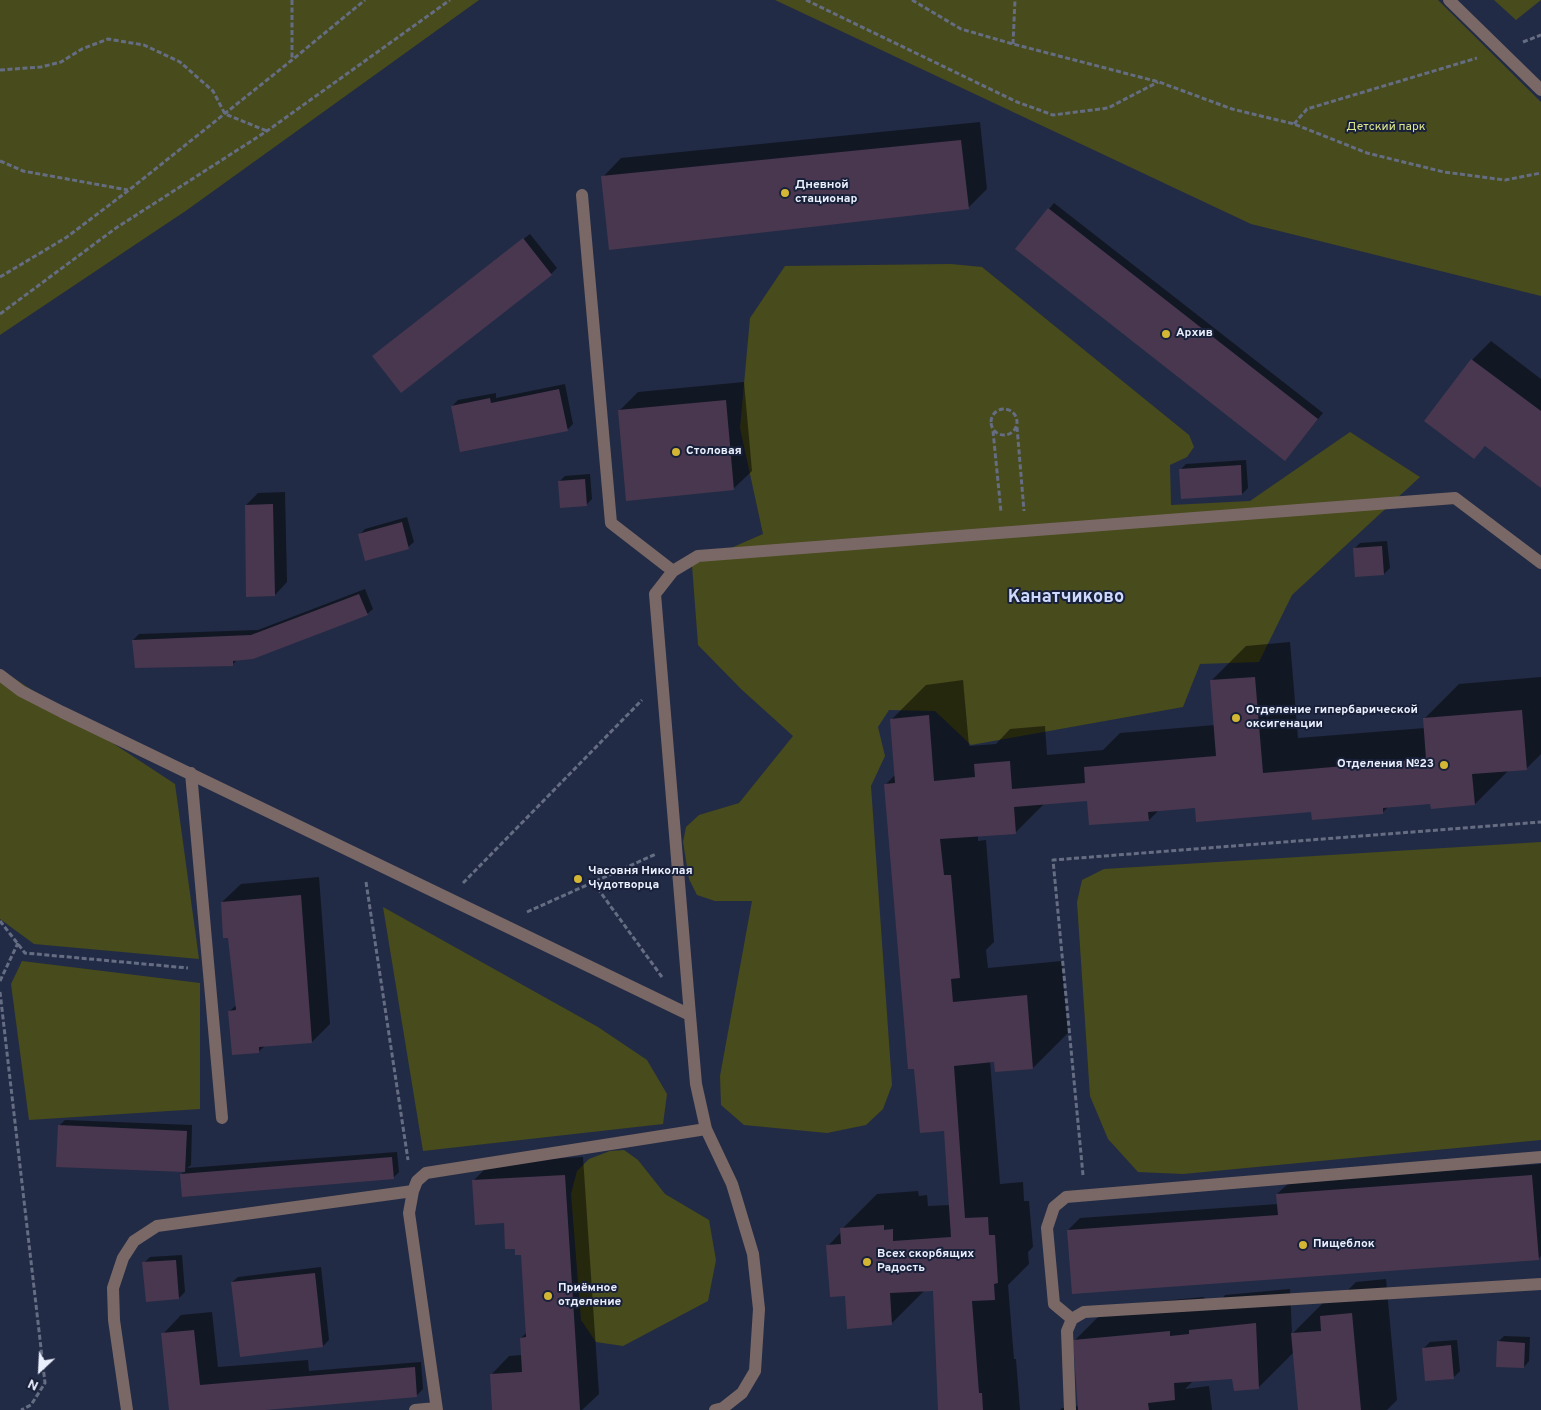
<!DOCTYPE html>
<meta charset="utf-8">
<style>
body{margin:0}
#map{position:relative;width:1541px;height:1410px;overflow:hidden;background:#222b45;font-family:Overpass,sans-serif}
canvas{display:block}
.north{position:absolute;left:15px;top:1345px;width:50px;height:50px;-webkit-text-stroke:4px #19213a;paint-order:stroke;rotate:205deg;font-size:14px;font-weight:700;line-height:20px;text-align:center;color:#eaeffd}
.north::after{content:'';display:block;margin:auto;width:18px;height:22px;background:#eaeffd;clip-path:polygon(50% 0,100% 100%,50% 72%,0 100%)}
</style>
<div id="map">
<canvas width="1541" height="1410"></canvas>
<div class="north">N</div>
</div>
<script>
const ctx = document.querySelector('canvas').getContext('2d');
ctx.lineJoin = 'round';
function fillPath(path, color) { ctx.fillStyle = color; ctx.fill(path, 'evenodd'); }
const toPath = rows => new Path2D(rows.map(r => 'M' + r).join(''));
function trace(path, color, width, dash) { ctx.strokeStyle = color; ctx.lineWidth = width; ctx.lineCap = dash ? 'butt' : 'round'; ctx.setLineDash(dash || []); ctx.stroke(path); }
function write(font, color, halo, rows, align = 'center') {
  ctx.font = font + ' Overpass,sans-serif'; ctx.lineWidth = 4; ctx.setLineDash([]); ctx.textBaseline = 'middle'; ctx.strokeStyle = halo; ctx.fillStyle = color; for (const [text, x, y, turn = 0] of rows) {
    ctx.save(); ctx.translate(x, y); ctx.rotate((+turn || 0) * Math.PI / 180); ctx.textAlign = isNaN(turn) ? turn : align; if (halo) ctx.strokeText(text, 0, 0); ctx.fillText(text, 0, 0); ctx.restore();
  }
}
fillPath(toPath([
 [0,0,479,0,187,210,0,335],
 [775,0,1438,0,1541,102,1541,296,1251,224],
 [1494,0,1541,0,1516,20],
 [951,264,982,267,1189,435,1194,447,1187,457,1170,465,1171,505,1250,501,1350,432,1420,477,1292,595,1259,662,1200,664,1183,707,971,745,935,711,889,710,878,727,885,756,871,786,892,1085,883,1109,866,1125,827,1133,744,1125,721,1105,720,1076,752,901,715,901,697,895,689,879,683,842,686,827,699,815,739,803,793,736,741,689,698,645,692,565,763,534,740,428,750,318,785,266],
 [0,669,175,784,199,959,34,944,0,919],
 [1541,842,1541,1140,1183,1174,1138,1172,1108,1139,1090,1096,1077,902,1082,880,1104,869],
 [383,907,598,1027,647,1060,667,1094,663,1124,423,1151],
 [22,961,200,983,200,1109,29,1120,11,984],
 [624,1150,638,1160,665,1194,709,1220,716,1260,708,1301,623,1346,596,1342,581,1320,571,1194,577,1171,589,1159,610,1151]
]), '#484b1b');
fillPath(toPath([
 [980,122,987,189,968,208,603,177,621,158],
 [1054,203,1323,413,1285,460,1049,209],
 [530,234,557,268,551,274,380,351],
 [1491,341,1541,379,1541,487,1486,445,1474,457,1426,421,1472,360],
 [744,382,752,471,733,489,620,410,638,392],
 [565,384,573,424,567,430,452,406,458,400,496,393,496,398],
 [1246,460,1248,488,1242,494,1180,470,1186,464],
 [590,474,592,499,586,505,559,482,565,476],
 [285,492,287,582,275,595,246,505,258,493],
 [407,517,414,542,408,547,359,535,365,529],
 [1387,541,1390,568,1384,574,1354,549,1360,543],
 [365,589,373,609,367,614,238,659,233,664,133,640,139,634,258,630],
 [1290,642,1298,738,1425,728,1424,719,1459,684,1541,677,1541,754,1526,769,1509,770,1475,804,1431,802,1389,806,1382,813,1196,807,1159,810,1149,820,1088,800,1045,803,1015,833,978,836,978,841,986,840,994,942,986,950,988,968,1062,961,1068,1033,1033,1068,996,1060,990,1061,1000,1184,1023,1182,1024,1201,1029,1201,1033,1247,1028,1252,1029,1264,1008,1285,1014,1359,1016,1359,1020,1410,939,1410,934,1289,925,1290,891,1324,846,1295,828,1246,842,1231,842,1229,877,1194,918,1191,919,1196,927,1195,928,1206,950,1205,945,1129,885,785,896,774,891,720,926,685,963,680,969,746,996,744,1010,729,1045,726,1047,755,1103,750,1120,733,1215,725,1211,681,1246,646],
 [319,877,330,1024,312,1042,265,1046,258,1052,229,1012,236,1005,229,937,222,902,241,884],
 [65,1120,192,1125,191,1165,187,1168,397,1152,399,1172,393,1178,181,1174,185,1171,59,1126],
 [583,1157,599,1394,582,1410,493,1410,491,1375,509,1356,522,1355,521,1338,527,1332,522,1253,516,1247,505,1222,473,1181,492,1162],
 [1541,1164,1541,1256,1538,1259,1068,1230,1080,1218,1278,1204,1277,1194,1290,1182],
 [182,1255,185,1292,179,1298,144,1263,150,1257],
 [321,1267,329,1340,323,1346,232,1282,238,1277],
 [1386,1279,1397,1400,1387,1410,1299,1410,1294,1352,1258,1388,1233,1377,1194,1380,1185,1389,1209,1386,1212,1410,1060,1410,1062,1408,1079,1406,1074,1341,1109,1306,1204,1297,1205,1301,1221,1300,1225,1295,1290,1289,1292,1334,1327,1299,1340,1298,1356,1282],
 [212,1312,218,1367,308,1360,309,1371,421,1362,423,1389,417,1395,254,1410,170,1410,163,1334,181,1315],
 [1504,1336,1530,1337,1529,1361,1524,1367,1498,1342],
 [1457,1340,1460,1371,1454,1377,1424,1348,1430,1342]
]), '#0007');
fillPath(toPath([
 [961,140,969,209,609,250,601,176],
 [1048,208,1318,419,1285,461,1015,249],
 [523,238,552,275,401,393,372,356],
 [1471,359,1541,411,1541,488,1485,446,1474,459,1424,421],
 [559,389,568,431,460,452,451,406,490,398,491,403],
 [726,400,734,490,626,501,618,410],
 [1241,465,1242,495,1181,499,1179,469],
 [585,479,587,506,560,508,558,481],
 [273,504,275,596,246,597,245,505],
 [402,522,409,549,365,561,358,534],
 [1382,546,1384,575,1355,577,1353,548],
 [359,594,368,615,253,659,233,661,233,666,135,668,132,640,251,635],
 [1255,677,1263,773,1426,759,1423,718,1522,710,1527,770,1472,774,1475,805,1431,809,1430,804,1383,808,1383,814,1312,820,1311,812,1196,822,1195,808,1148,812,1149,821,1089,825,1087,801,1014,807,1016,834,940,839,944,875,951,875,960,978,951,979,953,1002,1027,995,1033,1069,995,1072,994,1062,954,1066,965,1218,988,1217,989,1235,995,1235,998,1283,994,1284,995,1300,972,1301,979,1393,982,1393,983,1410,938,1410,933,1291,890,1293,892,1325,847,1329,845,1296,830,1297,826,1245,841,1244,840,1228,884,1225,884,1230,893,1229,893,1241,951,1237,944,1131,920,1133,914,1069,908,1069,884,784,895,783,890,719,929,715,934,781,975,777,974,764,1010,761,1012,789,1085,783,1084,767,1216,756,1210,680],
 [301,895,312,1043,259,1047,259,1053,232,1055,228,1011,236,1010,228,938,223,938,221,902],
 [58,1125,187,1131,185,1172,56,1167],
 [392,1157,394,1179,182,1197,180,1174],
 [565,1175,580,1410,492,1410,490,1374,522,1372,520,1338,526,1337,521,1255,515,1255,515,1249,505,1249,504,1223,475,1225,472,1180],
 [1532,1175,1539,1260,1072,1294,1067,1230,1278,1215,1276,1194],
 [176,1260,179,1299,146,1302,142,1262],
 [315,1273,323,1347,240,1357,231,1282],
 [1352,1313,1361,1410,1298,1410,1291,1333,1321,1331,1320,1316],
 [1256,1323,1259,1389,1234,1391,1232,1379,1174,1383,1175,1400,1148,1403,1149,1410,1078,1410,1073,1340,1170,1331,1170,1336,1189,1334,1189,1330],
 [194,1330,200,1385,415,1367,417,1397,265,1410,169,1410,161,1333],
 [1497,1341,1525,1343,1524,1368,1496,1367],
 [1451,1345,1454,1379,1425,1381,1422,1348]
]), '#493750');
trace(toPath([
 [292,0,292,60],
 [806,0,1017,102,1053,115,1108,108,1158,82],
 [912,0,961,29,1013,44,1159,82,1232,109,1294,124,1367,153,1444,172,1505,180,1541,173],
 [1523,42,1541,35],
 [1013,44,1015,0],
 [0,70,41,67,61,62,82,49,108,39,144,45,180,62,213,91,225,114,267,131],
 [1294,124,1307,109,1477,58],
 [0,161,23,171,128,190],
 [0,277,67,237,129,190,292,60,365,0],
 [0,314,116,228,267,131,450,0],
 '991 422a13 13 0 1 1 26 0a13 13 0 1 1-26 0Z',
 [1017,427,1024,511],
 [993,431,1001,512],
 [366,882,408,1160],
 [593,882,662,977],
 [463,883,642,700],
 [527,912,656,854],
 [0,921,25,953,188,968],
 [0,981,18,943],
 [0,992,45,1383,31,1405,21,1410],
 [1083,1175,1053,860,1541,822]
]), '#656d83', 3, [5, 2.5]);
trace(toPath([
 [1449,0,1541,90],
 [582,195,611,523,673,571],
 [0,675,21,691,62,712,690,1015,655,594,673,571,698,556,1455,498,1541,563],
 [191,773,222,1118],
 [690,1015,696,1084,706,1129,732,1184,753,1254,759,1309,755,1371,742,1393,723,1408,715,1410],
 [1072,1319,1054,1304,1047,1228,1054,1207,1066,1197,1541,1157],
 [127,1410,114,1320,113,1288,123,1258,134,1241,157,1226,413,1191],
 [415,1410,436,1408],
 [437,1410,409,1213,413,1191,417,1181,426,1173,706,1129],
 [1070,1410,1067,1331,1072,1319,1084,1312,1541,1284]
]), '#7a6866', 12);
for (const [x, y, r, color] of [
 [785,193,5,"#d4b635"],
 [1166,334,5,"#d4b635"],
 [676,452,5,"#d4b635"],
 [1236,718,5,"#d4b635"],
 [1444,765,5,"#d4b635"],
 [578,879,5,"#d4b635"],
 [1303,1245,5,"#d4b635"],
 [867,1262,5,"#d4b635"],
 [548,1296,5,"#d4b635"]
]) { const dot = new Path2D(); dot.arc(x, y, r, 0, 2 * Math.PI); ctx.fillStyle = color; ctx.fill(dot); trace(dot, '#19213a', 2); }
write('12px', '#dce58c', '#19213a', [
 ["Детский парк",1386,128]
]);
write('bold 12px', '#eaeffd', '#19213a', [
 ["Дневной",795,186],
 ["стационар",795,200],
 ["Архив",1176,334],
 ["Столовая",686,452],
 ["Отделение гипербарической",1246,711],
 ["оксигенации",1246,725],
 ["Отделения №23",1434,765,"right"],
 ["Часовня Николая",588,872],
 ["Чудотворца",588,886],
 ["Пищеблок",1313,1245],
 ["Всех скорбящих",877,1255],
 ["Радость",877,1269],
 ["Приёмное",558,1289],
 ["отделение",558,1303]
], 'left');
write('bold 18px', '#cedafd', '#19213a', [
 ["Канатчиково",1066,598]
]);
</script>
